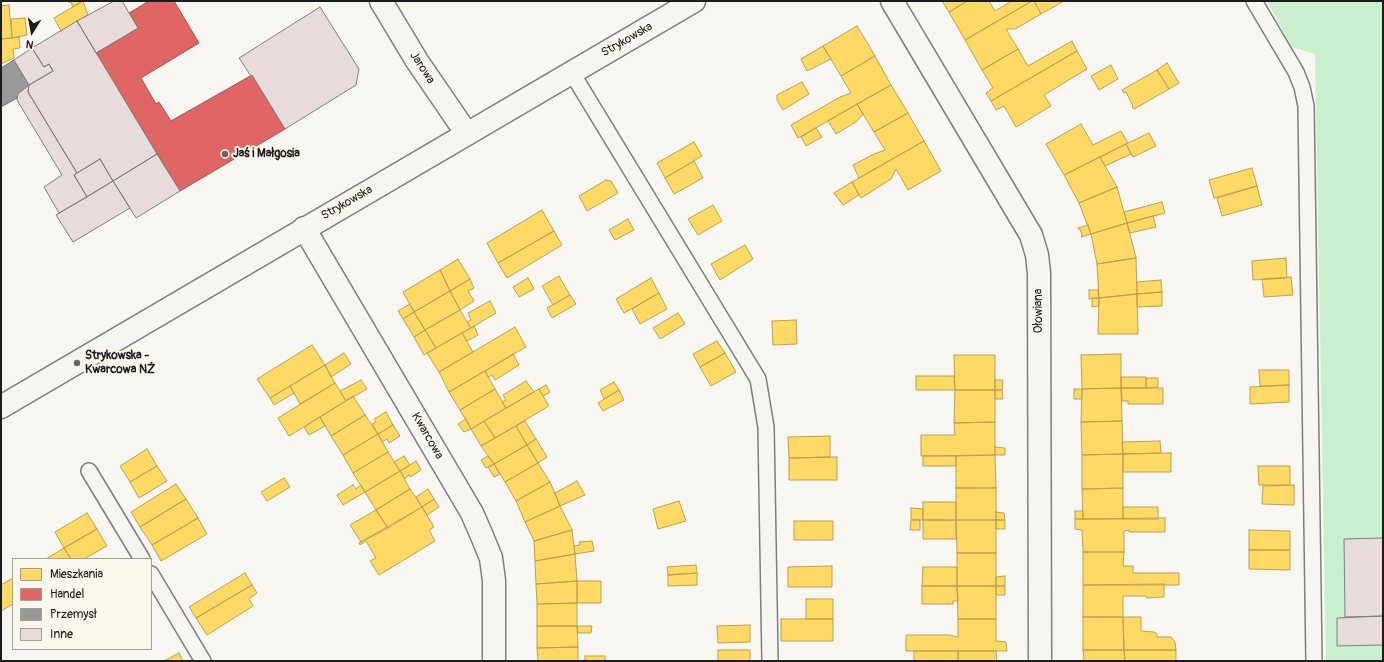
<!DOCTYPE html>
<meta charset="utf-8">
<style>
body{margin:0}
#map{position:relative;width:1384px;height:662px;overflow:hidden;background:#f8f6f0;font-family:Pangolin,sans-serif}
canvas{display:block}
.frame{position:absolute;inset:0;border:2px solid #1c1c1c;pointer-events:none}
.legend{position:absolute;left:12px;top:558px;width:140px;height:92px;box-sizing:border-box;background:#fbf7ec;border:1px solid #a29f99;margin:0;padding:5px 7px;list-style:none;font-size:12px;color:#1c1c1c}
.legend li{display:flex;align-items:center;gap:8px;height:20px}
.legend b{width:20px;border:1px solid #a29f99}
.north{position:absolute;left:12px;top:12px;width:40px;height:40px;-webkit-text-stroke:3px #fbf7ec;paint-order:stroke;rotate:191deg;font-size:11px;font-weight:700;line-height:16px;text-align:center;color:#1c1c1c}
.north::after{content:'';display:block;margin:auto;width:14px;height:18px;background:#1c1c1c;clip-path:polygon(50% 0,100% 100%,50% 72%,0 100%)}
</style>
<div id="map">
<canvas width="1384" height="662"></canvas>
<div class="frame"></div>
<ul class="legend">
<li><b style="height:11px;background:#ffd966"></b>Mieszkania</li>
<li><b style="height:11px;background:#e06666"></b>Handel</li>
<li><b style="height:11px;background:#999"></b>Przemysł</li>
<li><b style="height:11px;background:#e7dcd9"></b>Inne</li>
</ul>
<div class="north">N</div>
</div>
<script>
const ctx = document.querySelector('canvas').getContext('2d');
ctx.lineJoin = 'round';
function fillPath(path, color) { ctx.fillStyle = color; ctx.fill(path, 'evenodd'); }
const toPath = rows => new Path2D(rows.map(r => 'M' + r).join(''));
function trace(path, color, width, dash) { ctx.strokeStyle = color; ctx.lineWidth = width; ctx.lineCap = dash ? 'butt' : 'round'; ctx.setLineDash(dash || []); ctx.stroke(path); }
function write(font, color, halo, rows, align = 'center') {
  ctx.font = font + ' Pangolin,sans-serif'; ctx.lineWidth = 4; ctx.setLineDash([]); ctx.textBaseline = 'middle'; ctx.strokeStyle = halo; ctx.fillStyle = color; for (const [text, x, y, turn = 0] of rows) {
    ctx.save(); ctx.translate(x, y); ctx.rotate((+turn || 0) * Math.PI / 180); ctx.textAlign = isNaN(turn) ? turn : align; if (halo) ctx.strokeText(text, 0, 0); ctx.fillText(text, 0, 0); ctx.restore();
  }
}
fillPath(toPath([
 [1267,1,1383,1,1383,661,1326,661,1315,54,1292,47]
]), '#caefcf');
const homes = toPath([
 [69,1,82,1,73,7,71,2,69,3,69,1],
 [83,1,88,15,61,31,54,18,83,1],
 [942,1,967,1,949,12,942,1],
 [967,1,989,1,995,11,1012,1,1032,1,965,40,949,12,967,1],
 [1032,1,1034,1,1041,14,1015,29,1006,29,1018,49,982,70,965,40,1032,1],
 [1034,1,1064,1,1041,14,1034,1],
 [9,5,12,38,1,39,1,6,9,5],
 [25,18,27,35,12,38,11,19,25,18],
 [857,26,875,56,841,76,823,46,857,26],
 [19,37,20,48,13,49,14,58,1,64,1,39,19,37],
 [1072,41,1077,51,991,101,986,93,993,88,982,70,1018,49,1028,66,1072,41],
 [823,46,831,59,807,71,801,59,823,46],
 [1077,51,1087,69,1044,95,1051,106,1016,127,1004,106,996,110,991,101,1077,51],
 [875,56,891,85,798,138,791,125,840,97,851,93,841,76,875,56],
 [1167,63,1179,83,1169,89,1157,70,1167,63],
 [1111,65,1118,79,1099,90,1091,76,1111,65],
 [1157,70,1169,89,1134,109,1132,107,1133,106,1126,92,1124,93,1122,90,1157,70],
 [802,82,809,94,783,110,777,100,777,95,802,82],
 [891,85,908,113,874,132,857,104,891,85],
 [857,104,863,114,856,122,836,134,828,121,857,104],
 [908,113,924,141,859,178,853,165,874,154,885,150,874,132,908,113],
 [1081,124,1093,145,1121,131,1128,143,1064,175,1046,144,1081,124],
 [816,128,822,137,806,146,801,137,816,128],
 [1149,133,1156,146,1133,157,1126,144,1149,133],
 [924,141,941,171,908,190,896,169,891,179,861,198,852,182,924,141],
 [694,142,702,156,665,178,657,163,694,142],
 [1126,144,1131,154,1105,166,1100,157,1126,144],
 [1100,157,1117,187,1079,203,1064,175,1100,157],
 [694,161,703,178,674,194,665,178,694,161],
 [1252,168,1257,186,1214,198,1209,180,1252,168],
 [606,180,611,181,618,193,587,211,579,196,606,180],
 [852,182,859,195,843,205,834,193,852,182],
 [1257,186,1262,205,1222,216,1217,198,1257,186],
 [1117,187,1127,223,1091,234,1079,203,1117,187],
 [1162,202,1165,213,1127,223,1124,212,1162,202],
 [713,205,722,221,698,235,688,219,713,205],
 [542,210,554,231,498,263,487,243,542,210],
 [1153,216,1156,227,1130,233,1127,223,1153,216],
 [628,219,634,230,615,240,609,230,628,219],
 [1127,223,1136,258,1097,264,1091,234,1127,223],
 [1088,225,1091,234,1081,237,1082,235,1080,229,1079,230,1078,228,1088,225],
 [554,231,562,245,507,278,498,263,554,231],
 [745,245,753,259,720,280,711,264,745,245],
 [1136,258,1137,294,1099,298,1097,264,1136,258],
 [1286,258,1287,278,1253,280,1252,261,1286,258],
 [458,259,470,279,450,291,440,270,458,259],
 [440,270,450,291,414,312,403,292,440,270],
 [559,276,570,295,553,305,542,286,559,276],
 [1291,277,1293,295,1264,297,1262,279,1291,277],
 [528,278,534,289,519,297,513,287,528,278],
 [651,278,659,293,624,313,616,299,651,278],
 [470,279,474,288,468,291,474,301,460,310,450,291,470,279],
 [1161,280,1162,292,1137,294,1137,282,1161,280],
 [1089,290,1098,290,1099,298,1089,299,1089,290],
 [450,291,460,310,425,330,414,312,450,291],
 [1162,292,1162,306,1137,307,1137,294,1162,292],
 [659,293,667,309,640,324,632,309,659,293],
 [1137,294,1138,334,1098,334,1099,298,1137,294],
 [570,295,576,304,552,318,547,308,570,295],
 [1092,298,1099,298,1099,306,1092,307,1092,298],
 [490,301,496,313,471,328,467,322,471,320,468,313,490,301],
 [410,304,414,312,403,319,398,311,410,304],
 [460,310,471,328,436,348,425,330,460,310],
 [414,312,425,330,414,337,403,319,414,312],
 [678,313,685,324,660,339,653,328,678,313],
 [796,320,797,344,773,345,772,321,796,320],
 [474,326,478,335,467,341,462,333,474,326],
 [515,327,526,347,449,392,439,372,515,327],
 [425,330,436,348,424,355,414,337,425,330],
 [462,333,473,352,439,372,427,353,462,333],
 [717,341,725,353,700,367,693,354,717,341],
 [312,345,325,365,270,398,257,379,312,345],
 [344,353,351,364,331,377,325,365,344,353],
 [725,353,736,372,711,386,700,367,725,353],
 [513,354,519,365,495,380,492,375,488,377,485,371,513,354],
 [1121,354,1121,388,1082,389,1081,355,1121,354],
 [954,355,995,355,995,390,955,390,954,355],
 [325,365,335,383,300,404,290,386,325,365],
 [1259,370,1289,370,1289,385,1260,386,1259,370],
 [485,371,495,389,460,410,449,392,485,371],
 [916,376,954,376,955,390,916,390,916,376],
 [1121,377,1146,377,1146,388,1121,388,1121,377],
 [1146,378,1158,378,1158,387,1146,388,1146,378],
 [361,380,367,389,346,401,340,391,361,380],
 [995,380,1003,380,1002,390,995,390,995,380],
 [526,381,534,392,506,408,502,402,506,400,503,395,526,381],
 [614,382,619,390,604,399,600,390,614,382],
 [335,383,346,401,289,436,278,418,335,383],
 [546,385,550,392,543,396,539,389,546,385],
 [1289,385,1289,402,1250,404,1250,387,1289,385],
 [290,386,294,393,274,405,270,398,290,386],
 [1121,388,1122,421,1081,422,1082,389,1121,388],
 [1121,388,1163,388,1163,404,1128,404,1128,401,1122,401,1121,388],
 [495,389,506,408,471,429,460,410,495,389],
 [539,389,549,406,495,438,484,421,539,389],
 [1074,389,1082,389,1082,399,1074,399,1074,389],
 [619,390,624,400,603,411,598,403,619,390],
 [955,390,995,390,995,422,954,423,955,390],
 [995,390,1002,390,1003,399,995,399,995,390],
 [353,396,365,415,331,436,320,417,353,396],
 [386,412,393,425,378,434,372,424,376,422,374,419,386,412],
 [365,415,378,434,343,455,331,436,365,415],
 [320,417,325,426,309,435,304,427,320,417],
 [466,419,471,429,464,432,458,424,466,419],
 [484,421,495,438,481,446,471,429,484,421],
 [525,421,536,439,527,445,516,426,525,421],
 [1122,421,1123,454,1082,455,1081,422,1122,421],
 [995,422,995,455,921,456,921,435,955,435,954,423,995,422],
 [393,425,400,436,389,443,387,439,382,442,378,434,393,425],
 [516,426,527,445,494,464,481,446,516,426],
 [378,434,388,452,353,473,343,455,378,434],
 [830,436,830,457,789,458,788,437,830,436],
 [536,439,547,457,538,463,527,445,536,439],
 [1160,441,1161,453,1123,454,1122,442,1160,441],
 [527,445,538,463,505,482,494,464,527,445],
 [995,447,1005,448,1005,455,995,455,995,447],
 [147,449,157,466,130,482,120,466,147,449],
 [388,452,400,471,365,492,353,473,388,452],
 [1171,453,1171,472,1123,472,1123,454,1171,453],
 [1123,454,1123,488,1082,489,1082,455,1123,454],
 [995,455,996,488,956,488,956,456,995,455],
 [404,456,410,465,400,471,394,462,404,456],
 [488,456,494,464,486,468,481,460,488,456],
 [923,456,956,456,956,466,923,466,923,456],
 [837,457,837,480,789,480,789,458,837,457],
 [416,461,421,470,410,477,409,475,405,479,400,471,416,461],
 [538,463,550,482,516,501,505,482,538,463],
 [494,464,500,474,494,477,488,467,494,464],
 [157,466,167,481,139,498,130,482,157,466],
 [1258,466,1290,466,1290,485,1259,485,1258,466],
 [400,471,410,489,376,510,365,492,400,471],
 [284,478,290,487,267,501,261,492,284,478],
 [577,481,585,495,560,506,555,493,577,481],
 [550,482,560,506,525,522,516,501,550,482],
 [176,484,186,499,140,527,131,512,176,484],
 [353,485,356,489,361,485,365,492,343,505,337,495,353,485],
 [1294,485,1294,505,1262,504,1263,486,1294,485],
 [956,488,996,488,996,520,956,520,956,488],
 [1123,488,1123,519,1083,519,1082,489,1123,488],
 [410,489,422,507,388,528,376,510,410,489],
 [428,489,434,499,422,507,416,497,428,489],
 [186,499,198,518,152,545,140,527,186,499],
 [434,499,439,507,427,515,422,507,434,499],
 [679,501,686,521,658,529,653,509,679,501],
 [923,502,956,502,956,520,923,520,923,502],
 [560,506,572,530,534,541,525,522,560,506],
 [422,507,434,527,429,530,435,541,379,575,370,561,376,558,366,541,360,545,359,543,422,507],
 [1123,507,1158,507,1158,519,1123,519,1123,507],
 [911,508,923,509,923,520,911,520,911,508],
 [376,510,388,528,359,543,361,542,350,525,376,510],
 [1075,511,1083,511,1083,519,1075,519,1075,511],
 [996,512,1004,513,1005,520,996,520,996,512],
 [87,513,97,529,64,548,55,532,87,513],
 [198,518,207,534,161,561,152,545,198,518],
 [1165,518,1165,532,1129,532,1129,530,1124,531,1124,552,1083,552,1082,530,1075,529,1075,519,1165,518],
 [920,520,920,530,910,530,911,520,920,520],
 [923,520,956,520,956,539,923,539,923,520],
 [956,520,996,520,996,553,957,553,956,520],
 [996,520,1005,520,1005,529,996,529,996,520],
 [794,521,833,521,833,540,794,540,794,521],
 [97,529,107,546,84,559,71,559,64,548,97,529],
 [572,530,575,554,535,561,534,541,572,530],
 [1249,530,1290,531,1290,550,1249,550,1249,530],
 [592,541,594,551,575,554,574,546,580,545,579,542,592,541],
 [64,548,71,559,46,559,64,548],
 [1249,550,1290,550,1290,570,1249,569,1249,550],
 [1083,552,1124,552,1123,566,1133,566,1133,573,1179,573,1179,585,1083,585,1083,552],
 [957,553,996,553,996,586,957,586,957,553],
 [575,554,577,581,536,584,535,561,575,554],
 [696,565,697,573,668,575,667,567,696,565],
 [832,566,832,587,788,587,788,567,832,566],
 [923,567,957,567,957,586,922,586,923,567],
 [245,573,252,585,196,618,189,607,245,573],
 [697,573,697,585,668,586,668,575,697,573],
 [1005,576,1005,586,996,586,996,577,1005,576],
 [13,578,13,604,1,611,1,585,13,578],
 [577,581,577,603,537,604,536,584,577,581],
 [577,581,601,581,601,603,577,603,577,581],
 [1164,584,1164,597,1147,598,1146,596,1123,596,1123,617,1083,617,1083,585,1164,584],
 [252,585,257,593,249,599,253,606,207,635,196,618,252,585],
 [922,586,957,586,958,601,953,601,953,604,922,604,922,586],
 [957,586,996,586,996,619,958,619,957,586],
 [996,586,1005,586,1005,595,996,595,996,586],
 [806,599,833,599,833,619,806,619,806,599],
 [577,603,577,626,537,626,537,604,577,603],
 [1083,617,1123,617,1124,650,1083,650,1083,617],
 [1123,617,1141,617,1141,631,1154,632,1157,634,1157,637,1171,637,1175,642,1176,650,1124,650,1123,617],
 [781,619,833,619,833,641,781,641,781,619],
 [958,619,996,619,996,641,1006,642,1007,651,906,651,906,635,949,635,958,637,958,619],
 [750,625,750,642,718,643,717,626,750,625],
 [537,626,577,626,578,647,537,648,537,626],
 [577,626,592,626,591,633,578,633,577,626],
 [578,647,578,661,538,661,537,648,578,647],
 [718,650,750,650,750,661,718,661,718,650],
 [1083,650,1124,650,1125,661,1084,661,1083,650],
 [1124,650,1176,650,1176,661,1125,661,1124,650],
 [914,651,958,651,958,661,914,661,914,651],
 [958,651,996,651,997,661,958,661,958,651],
 [179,653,183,661,164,661,179,653],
 [585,656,605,656,605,661,578,661,585,661,585,656]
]);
fillPath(homes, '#ffd966');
trace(homes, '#bba050', 1);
const shops = toPath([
 [149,1,174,1,199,43,141,78,156,104,159,102,171,121,252,75,285,129,180,191,96,53,138,28,129,13,149,1]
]);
fillPath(shops, '#e06666');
trace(shops, '#a55050', 1);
const industry = toPath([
 [14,60,29,85,18,94,17,98,1,107,1,68,14,60]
]);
fillPath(industry, '#999');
trace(industry, '#747474', 1);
const building = toPath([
 [114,1,122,1,138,28,96,53,77,21,114,1],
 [320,7,359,69,356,85,285,129,252,75,251,76,239,58,320,7],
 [77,21,157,154,113,181,100,159,77,173,28,92,29,85,53,71,49,64,44,67,32,48,77,21],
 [32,48,44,67,49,64,53,71,29,85,14,60,32,48],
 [29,85,28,92,77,173,74,175,87,197,59,213,44,187,62,175,17,100,18,94,29,85],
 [157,154,180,191,136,218,113,181,157,154],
 [100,159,113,181,87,197,74,175,100,159],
 [113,181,130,208,73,242,56,215,113,181],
 [1383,538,1383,616,1345,617,1344,539,1383,538],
 [1383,616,1383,645,1337,646,1337,618,1383,616]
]);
fillPath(building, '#e7dcd9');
trace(building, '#7f7e7b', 1);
const service = toPath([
 [1254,1,1296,72,1302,87,1306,106,1314,661],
 [572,73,758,379,766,427,770,661],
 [89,471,142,559],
 [151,574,203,661]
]);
const minor = toPath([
 [381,1,417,61,467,134],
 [892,1,1031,235,1037,255,1039,273,1040,661],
 [304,228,472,513,482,536,491,558,494,581,494,661]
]);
const primary = toPath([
 [1,407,694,1]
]);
trace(service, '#7f7e7b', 18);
trace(minor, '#7f7e7b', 25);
trace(primary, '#7f7e7b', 25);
trace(service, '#f6f5f1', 15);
trace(minor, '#f6f5f1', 22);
trace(primary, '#f6f5f1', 22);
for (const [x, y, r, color] of [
 [225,154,4,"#696866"],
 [77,363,4,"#696866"]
]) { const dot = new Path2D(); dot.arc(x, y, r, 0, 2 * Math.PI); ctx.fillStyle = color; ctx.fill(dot); trace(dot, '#fbf7ec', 1.5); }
write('12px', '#1c1c1c', '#fbf7ec', [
 ["Strykowska",627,40,-30],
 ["Jarowa",422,68,57],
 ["Strykowska",347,203,-30],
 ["Ołowiana",1039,311,-90],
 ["Kwarcowa",427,436,60]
]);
write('bold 12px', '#1c1c1c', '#fbf7ec', [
 ["Jaś i Małgosia",233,154],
 ["Strykowska -",85,356],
 ["Kwarcowa NŻ",85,370]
], 'left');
</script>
